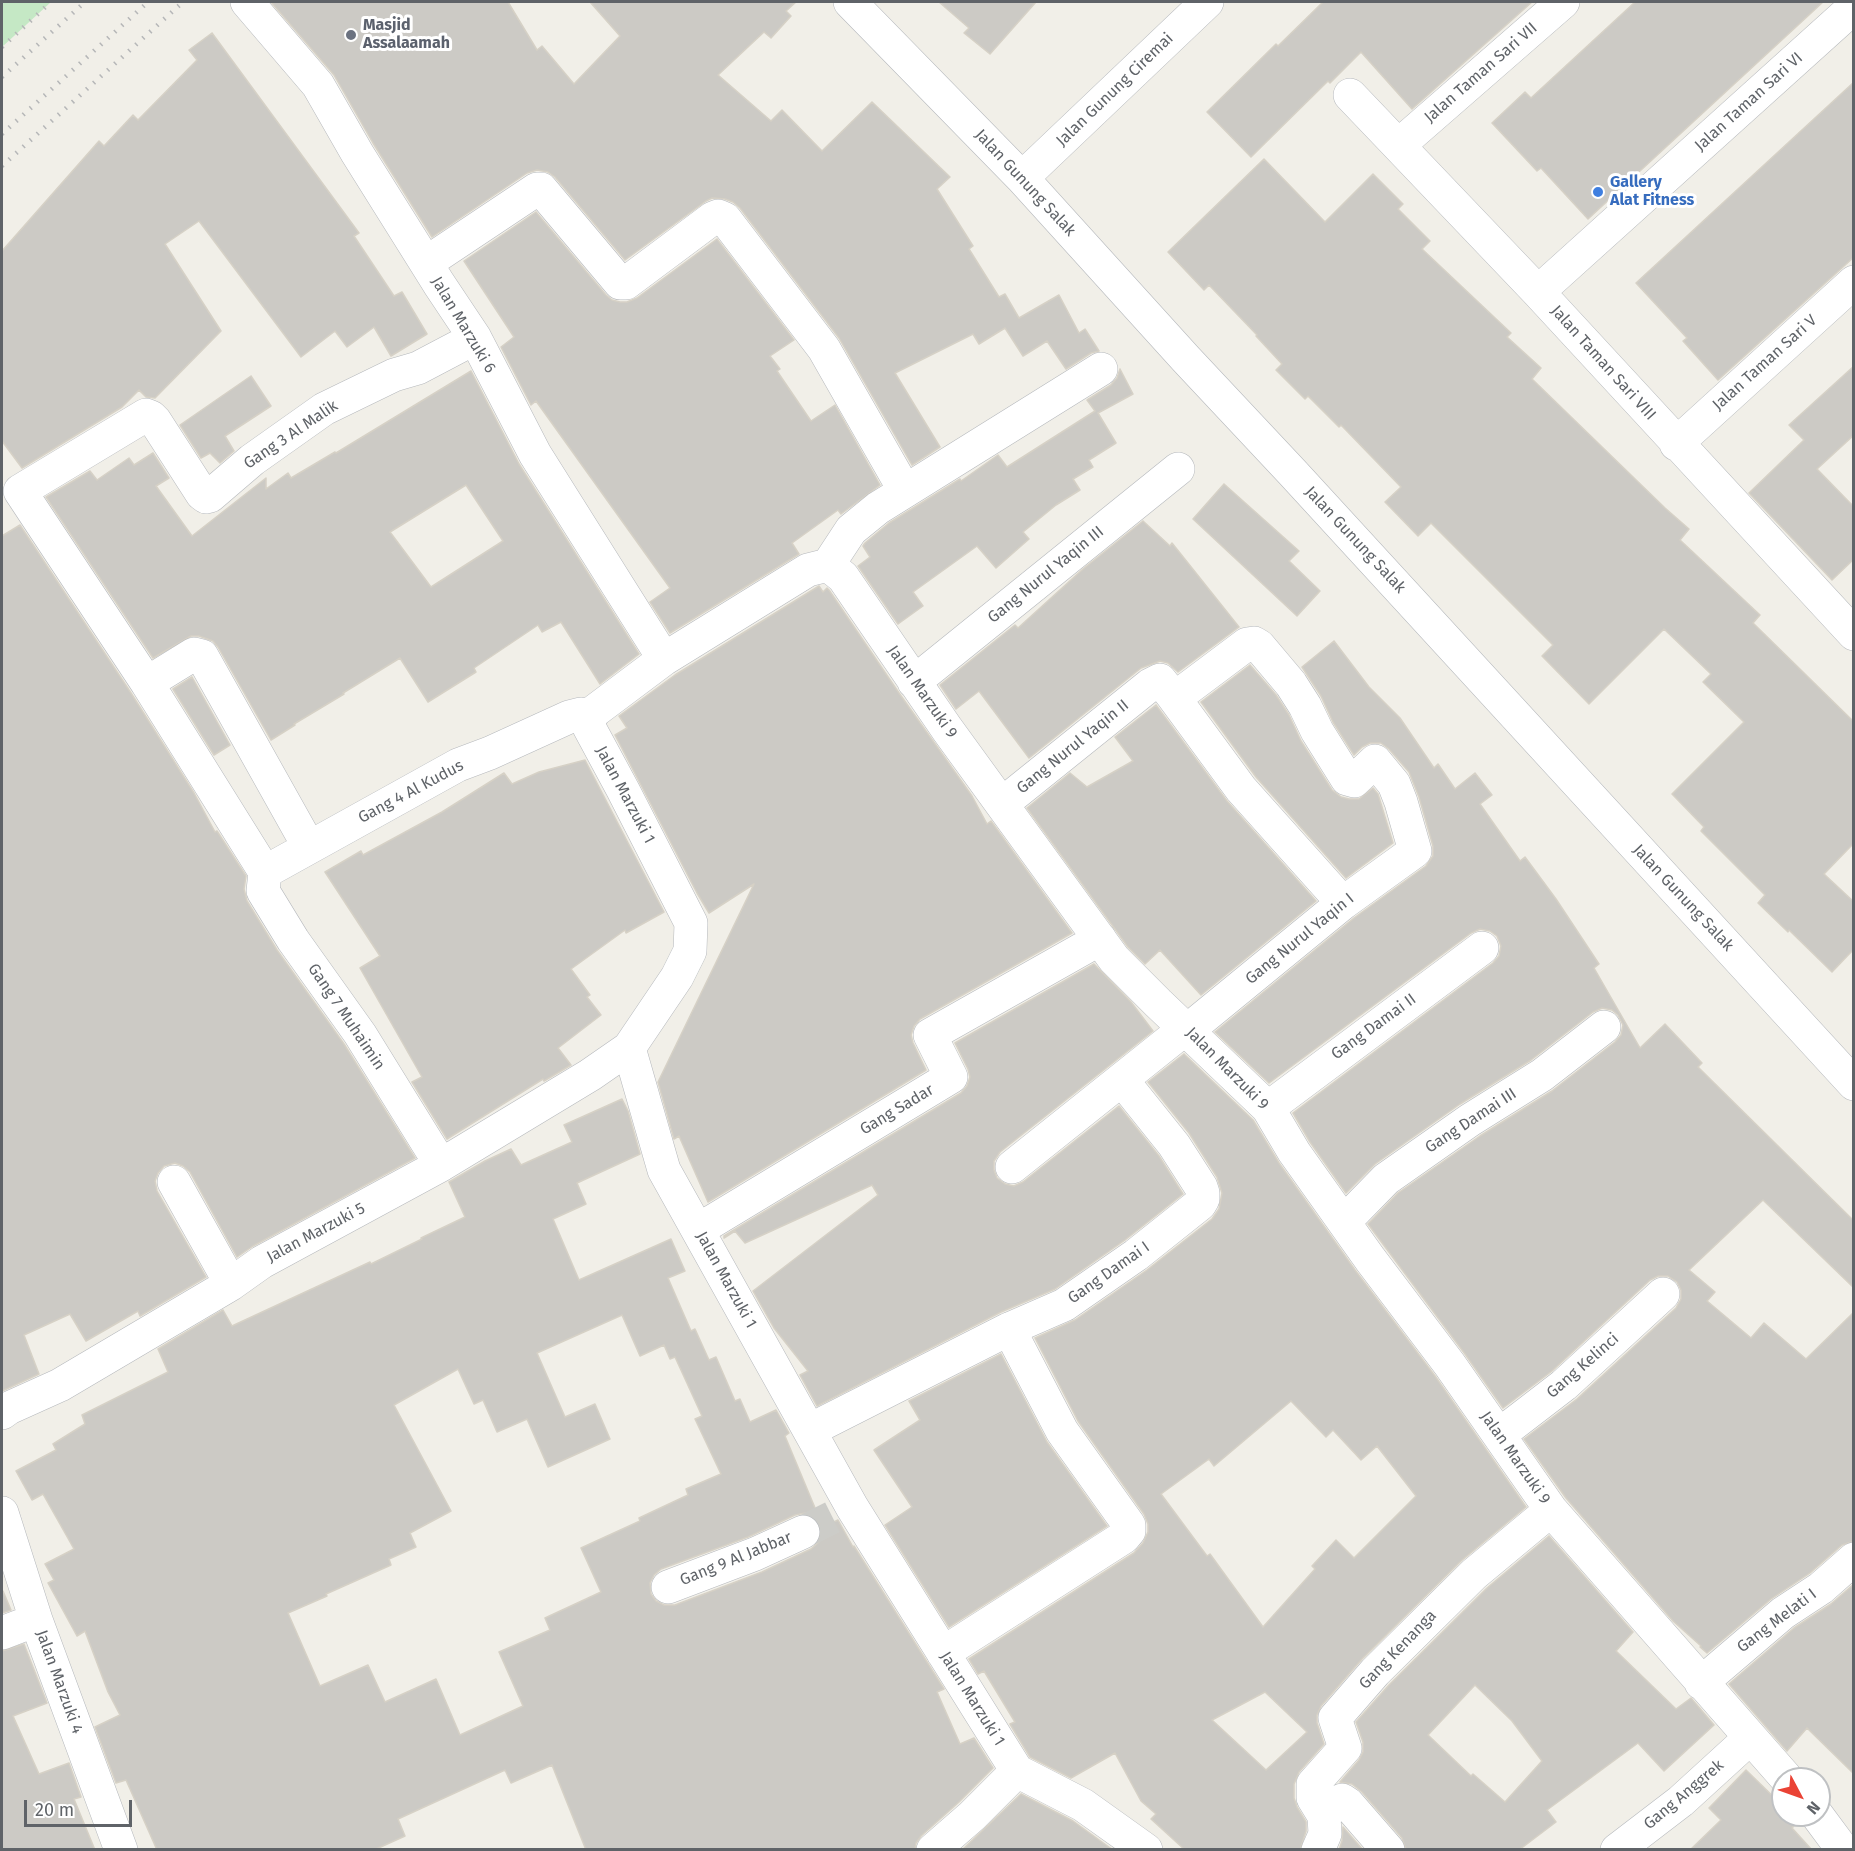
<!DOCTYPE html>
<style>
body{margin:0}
#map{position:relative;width:1855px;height:1851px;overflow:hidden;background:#f1efe8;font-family:"Fira Sans",sans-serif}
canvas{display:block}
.frame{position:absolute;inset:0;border:3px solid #5f6368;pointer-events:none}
.north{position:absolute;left:1771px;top:1767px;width:60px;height:60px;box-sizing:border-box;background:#fff;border:2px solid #bfc1c3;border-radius:50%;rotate:131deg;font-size:16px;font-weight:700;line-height:24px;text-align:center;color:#5f6368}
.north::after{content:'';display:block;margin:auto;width:21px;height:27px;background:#ea4335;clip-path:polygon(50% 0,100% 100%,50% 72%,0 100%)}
.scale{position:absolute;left:24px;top:1800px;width:108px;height:27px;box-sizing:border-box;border:3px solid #5f6368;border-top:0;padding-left:8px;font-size:18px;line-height:21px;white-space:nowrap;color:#5f6368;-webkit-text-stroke:4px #fff;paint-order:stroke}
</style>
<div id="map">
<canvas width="1855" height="1851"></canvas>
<div class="frame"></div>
<div class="north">N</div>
<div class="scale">20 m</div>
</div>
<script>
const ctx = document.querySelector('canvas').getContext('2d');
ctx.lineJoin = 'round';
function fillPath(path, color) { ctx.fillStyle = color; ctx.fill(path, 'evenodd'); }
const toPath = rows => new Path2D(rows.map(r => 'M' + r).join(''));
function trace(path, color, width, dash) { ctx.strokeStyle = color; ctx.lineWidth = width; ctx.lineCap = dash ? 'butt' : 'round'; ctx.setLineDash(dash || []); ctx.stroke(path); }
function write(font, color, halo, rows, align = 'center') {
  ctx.font = font + ' "Fira Sans",sans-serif'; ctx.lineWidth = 6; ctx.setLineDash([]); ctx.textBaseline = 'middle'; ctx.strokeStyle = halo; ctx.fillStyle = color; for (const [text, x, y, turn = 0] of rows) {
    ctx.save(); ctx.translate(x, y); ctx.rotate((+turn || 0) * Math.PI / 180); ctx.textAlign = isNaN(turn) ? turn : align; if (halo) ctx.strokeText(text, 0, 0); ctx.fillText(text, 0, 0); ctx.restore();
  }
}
fillPath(toPath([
 [2,2,51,2,2,47]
]), '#c5e8c5');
const building = toPath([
 [271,2,508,2,537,50,542,46,574,84,620,36,590,2,796,2,786,11,791,16,771,38,764,32,718,75,771,121,782,110,822,151,872,102,950,177,937,189,973,246,969,249,999,297,1005,294,1019,318,1059,295,1079,333,1085,329,1099,351,1091,353,1066,369,1047,341,1023,356,1005,328,979,344,973,334,895,373,940,447,912,465,839,338,740,208,733,202,725,199,712,198,706,201,625,260,555,177,548,172,537,170,527,173,432,237,373,143,334,75,271,2],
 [939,2,1036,2,990,54,964,33,969,28,939,2],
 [1323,2,1532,2,1412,109,1361,52,1330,83,1328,81,1251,157,1207,112,1276,44,1278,46,1323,2],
 [1635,2,1823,2,1588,219,1541,168,1537,171,1492,123,1525,92,1531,98,1635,2],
 [212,33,359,233,354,236,394,296,402,292,427,334,391,356,374,327,347,347,335,331,301,357,199,221,165,244,221,331,155,398,146,397,139,390,122,407,22,468,2,441,2,251,99,141,104,146,133,115,138,120,197,60,189,50,212,33],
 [1854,82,1854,257,1718,380,1683,341,1687,338,1636,283,1854,82],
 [1264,159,1325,222,1373,174,1403,204,1398,209,1430,241,1422,249,1511,333,1507,337,1541,368,1532,379,1665,508,1689,529,1680,540,1760,615,1753,623,1854,722,1854,843,1824,874,1854,902,1854,949,1832,972,1789,930,1788,932,1758,903,1765,895,1701,831,1704,827,1672,794,1744,722,1703,682,1711,674,1664,629,1589,704,1542,656,1553,645,1431,523,1418,536,1385,502,1401,487,1341,425,1339,427,1308,396,1305,399,1276,370,1282,364,1256,336,1257,335,1209,285,1204,290,1168,252,1264,159],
 [536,212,606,295,612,300,620,302,627,302,637,298,717,239,794,340,770,356,780,369,777,371,811,421,835,405,880,485,841,514,838,510,792,543,799,554,670,633,650,602,670,588,536,401,531,405,501,347,514,337,464,261,536,212],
 [1854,366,1854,435,1817,469,1854,507,1854,559,1832,580,1749,493,1804,440,1789,425,1854,366],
 [1120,369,1133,394,1098,413,1116,443,1089,460,1093,467,1073,479,1080,490,1056,505,1023,532,1029,539,996,568,977,546,913,592,923,606,898,624,858,566,870,557,863,546,865,543,889,523,960,479,961,481,998,455,1007,467,1095,411,1087,400,1111,385,1117,378,1120,369],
 [471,371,519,464,639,654,600,684,561,622,542,632,538,625,474,668,476,672,428,702,400,658,343,693,344,694,294,724,295,725,271,740,218,647,213,641,199,636,191,636,153,658,46,497,90,471,97,480,129,458,134,465,153,453,169,478,156,486,192,536,266,478,266,489,288,473,291,478,335,452,336,453,471,371],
 [466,485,503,541,431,587,390,532,466,485],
 [251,376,271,406,225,436,234,451,220,463,210,453,201,458,180,425,251,376],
 [1224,484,1299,551,1289,561,1320,591,1297,616,1193,519,1224,484],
 [1143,521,1170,546,1172,543,1239,627,1178,672,1168,663,1160,661,1141,668,1029,758,979,691,956,709,940,685,1015,625,1018,628,1083,569,1143,521],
 [20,525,131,693,194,793,215,832,217,831,246,876,244,889,247,901,277,950,344,1044,415,1158,253,1246,237,1257,190,1172,183,1166,175,1163,164,1166,158,1173,155,1181,157,1191,206,1277,140,1316,138,1311,86,1341,70,1314,24,1335,39,1374,2,1391,2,536,20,525],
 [819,586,823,592,827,588,829,590,899,693,972,796,987,824,991,821,1072,933,920,1019,914,1026,911,1035,913,1043,926,1070,708,1202,679,1136,674,1139,658,1082,754,884,709,913,697,893,615,735,627,728,619,716,675,675,819,586],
 [1334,641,1369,687,1400,718,1434,768,1438,764,1455,789,1475,773,1492,795,1480,804,1520,861,1525,857,1556,899,1599,964,1594,968,1640,1048,1665,1024,1702,1063,1698,1067,1854,1221,1854,1288,1763,1200,1689,1270,1715,1292,1707,1301,1751,1338,1764,1323,1806,1359,1854,1312,1854,1541,1842,1545,1810,1573,1771,1599,1707,1653,1700,1647,1701,1646,1673,1621,1566,1498,1524,1439,1577,1399,1676,1308,1681,1299,1681,1290,1677,1282,1668,1276,1658,1276,1650,1280,1552,1371,1503,1408,1465,1354,1368,1224,1398,1193,1480,1136,1552,1091,1615,1042,1621,1035,1623,1025,1618,1015,1612,1010,1602,1008,1593,1012,1531,1060,1460,1104,1375,1164,1346,1193,1310,1142,1293,1113,1493,963,1499,956,1501,946,1497,936,1490,931,1480,929,1471,933,1269,1083,1215,1032,1354,918,1426,866,1433,856,1433,846,1419,797,1409,772,1389,749,1381,743,1370,743,1362,747,1354,755,1333,722,1321,696,1302,667,1334,641],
 [1250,665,1276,695,1289,715,1301,741,1332,790,1341,797,1349,799,1359,799,1373,788,1378,794,1393,843,1346,878,1256,777,1201,702,1250,665],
 [192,677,230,745,214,755,173,689,192,677],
 [1156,705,1227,801,1316,901,1201,995,1160,950,1145,964,1128,947,1027,808,1070,773,1087,787,1133,761,1115,737,1156,705],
 [585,760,664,912,626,933,625,930,571,969,590,995,587,997,601,1015,558,1048,571,1065,544,1081,543,1079,447,1139,412,1082,422,1077,360,968,380,956,325,872,361,851,363,855,442,812,504,773,512,784,539,772,585,760],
 [1094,964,1131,1002,1153,1031,1000,1152,994,1161,994,1170,997,1178,1005,1184,1014,1186,1023,1182,1119,1106,1159,1156,1183,1194,1125,1240,1055,1289,1001,1312,817,1406,800,1375,808,1371,774,1328,753,1291,878,1195,872,1185,745,1243,735,1231,724,1238,724,1236,961,1093,967,1086,970,1077,968,1069,955,1043,1094,964],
 [1184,1054,1253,1120,1279,1163,1355,1270,1435,1376,1526,1507,1461,1561,1362,1659,1321,1706,1317,1715,1317,1723,1324,1744,1299,1772,1294,1784,1294,1798,1297,1807,1306,1822,1306,1831,1300,1850,1185,1850,1151,1819,1156,1814,1141,1801,1115,1753,1071,1778,1030,1757,1010,1724,1015,1722,984,1671,978,1674,969,1659,1134,1553,1143,1543,1148,1532,1148,1524,1144,1514,1078,1421,1035,1338,1075,1320,1147,1270,1212,1219,1219,1209,1222,1193,1217,1177,1189,1133,1148,1082,1184,1054],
 [1291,1401,1326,1437,1333,1430,1361,1460,1377,1446,1416,1496,1354,1558,1336,1540,1312,1566,1315,1569,1263,1627,1210,1554,1207,1556,1161,1494,1209,1459,1214,1466,1291,1401],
 [1265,1692,1307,1732,1266,1770,1212,1720,1265,1692],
 [622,1099,628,1111,640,1154,577,1183,586,1204,553,1219,579,1280,671,1239,685,1271,668,1278,691,1331,695,1329,709,1360,716,1357,735,1401,740,1399,750,1422,776,1410,789,1433,785,1436,823,1527,838,1520,853,1547,854,1546,944,1689,937,1692,960,1744,974,1738,993,1768,959,1802,921,1836,916,1843,915,1850,586,1850,552,1765,511,1783,505,1770,398,1819,405,1836,374,1850,157,1850,126,1780,116,1783,95,1727,120,1715,108,1692,85,1631,77,1636,48,1583,54,1580,45,1564,74,1549,43,1494,32,1500,16,1471,56,1450,53,1444,85,1424,82,1415,168,1372,158,1349,223,1310,232,1326,370,1262,371,1264,422,1239,421,1238,465,1217,449,1182,485,1161,511,1149,521,1165,572,1142,564,1125,622,1099],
 [622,1315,640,1356,664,1345,670,1359,675,1357,702,1416,695,1419,721,1474,686,1489,688,1495,639,1518,640,1521,581,1548,601,1592,545,1618,550,1630,499,1652,523,1706,460,1735,436,1679,385,1702,368,1665,320,1686,288,1613,327,1596,326,1594,391,1565,389,1559,416,1547,410,1533,451,1511,394,1405,458,1369,474,1404,483,1400,497,1432,527,1419,548,1467,610,1439,595,1404,565,1417,537,1353,622,1315],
 [805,1513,814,1517,820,1524,822,1533,819,1542,811,1549,762,1572,675,1605,664,1605,656,1601,651,1594,650,1583,654,1575,661,1569,748,1537,795,1515,805,1513],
 [1001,1354,1047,1442,1107,1526,949,1627,885,1525,912,1507,874,1450,920,1420,909,1401,1001,1354],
 [1549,1536,1633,1632,1616,1651,1676,1709,1691,1698,1714,1725,1664,1771,1638,1743,1547,1810,1556,1822,1519,1850,1406,1850,1402,1838,1362,1792,1352,1784,1340,1782,1359,1760,1363,1752,1363,1742,1356,1722,1389,1685,1487,1588,1549,1536],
 [1475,1685,1512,1721,1542,1761,1505,1802,1473,1774,1471,1776,1428,1735,1475,1685],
 [1854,1584,1854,1774,1807,1728,1787,1751,1729,1684,1794,1628,1831,1604,1854,1584],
 [2,1591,3,1591,11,1610,2,1613,2,1591],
 [24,1644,47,1703,13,1716,39,1774,69,1763,81,1797,74,1799,95,1850,2,1850,2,1651,24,1644],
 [1746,1770,1783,1806,1783,1815,1793,1815,1799,1821,1792,1828,1812,1850,1690,1850,1721,1820,1709,1808,1746,1770],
 [1021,1794,1073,1821,1113,1850,962,1850,1021,1794],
 [1343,1827,1363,1850,1339,1850,1342,1841,1343,1827]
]);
fillPath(building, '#cccac5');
trace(building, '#d6d1c6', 1.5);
trace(toPath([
 [803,1532,845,1511]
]), '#ccccc8', 33, [33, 16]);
const street = toPath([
 [247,2,318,85,357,153,439,284,475,338,535,454,664,659],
 [850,2,1022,178,1186,359,1292,472,1854,1084],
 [1350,95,1538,292,1854,634],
 [1399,145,1563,2],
 [1022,178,1207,2],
 [426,263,537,189,541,189,620,283,626,283,713,218,718,216,725,219,824,349,905,491],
 [1538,292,1854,7],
 [1676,444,1854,282],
 [828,565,851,530,878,508,1101,369],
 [914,682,1178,469],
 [147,683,20,491,146,415,151,417,155,421,202,494,206,497,210,496,252,460,324,409,394,375,418,368,475,338],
 [1172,695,1241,789,1343,903],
 [1002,804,1150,685,1160,680,1172,695,1183,692,1247,644,1254,643,1259,646,1291,684,1305,706,1317,731,1347,779,1354,781,1375,761,1394,784,1401,802,1415,851,1343,903,1188,1030],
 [265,872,147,683,194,654,202,656,309,847],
 [629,1048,664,1170,852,1507,1017,1771,1083,1805,1146,1850],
 [1268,1108,1482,948],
 [441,1165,360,1034,293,940,263,891,265,872,458,765,490,753,569,717,581,714,589,718],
 [1012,1167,1186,1028],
 [174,1182,231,1284],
 [1344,1222,1386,1179,1470,1120,1542,1075,1604,1027],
 [698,1230,951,1077,930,1035,1100,939],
 [2,1413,9,1408,60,1385,231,1284,262,1262,441,1165,590,1075,629,1048,677,977,690,951,691,923,623,790,589,727,589,718,596,710,664,659,808,570,828,565,843,577,947,729,1114,959,1158,1003,1268,1108,1294,1152,1370,1259,1450,1365,1551,1510,1787,1779],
 [810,1430,1009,1329,1064,1305,1136,1255,1200,1204,1203,1199,1203,1193,1201,1187,1174,1145,1122,1080],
 [1499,1435,1564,1385,1663,1294],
 [2,1513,36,1620,121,1850],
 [668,1587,755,1554,803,1532],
 [2,1633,36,1620],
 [943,1653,1124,1537,1129,1531,1129,1525,1062,1431,1009,1329],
 [1701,1683,1783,1613,1821,1588,1854,1559],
 [1817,1815,1843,1850],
 [1324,1816,1334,1805,1342,1800,1348,1804,1388,1850],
 [933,1850,972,1816,1017,1771],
 [1318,1850,1325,1834,1324,1816,1313,1798,1313,1784,1345,1748,1335,1718,1375,1672,1474,1574,1551,1510],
 [1617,1850,1681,1801,1750,1738]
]);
trace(street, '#b5b8bc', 34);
trace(street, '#fff', 33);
trace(toPath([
 [2,47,51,2],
 [2,77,85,2],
 [2,134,148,2],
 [2,166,183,2]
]), '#b6b7b8', 4.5, [1.5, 8]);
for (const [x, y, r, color] of [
 [351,35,6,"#6b7280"],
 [1598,192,6,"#3f7fe0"]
]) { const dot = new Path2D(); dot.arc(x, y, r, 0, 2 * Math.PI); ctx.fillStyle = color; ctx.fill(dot); trace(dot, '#fff', 2); }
write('bold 16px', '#5b616d', '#fff', [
 ["Masjid",363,26],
 ["Assalaamah",363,44]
], 'left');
write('16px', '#5f6368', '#fff', [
 ["Jalan Taman Sari VII",1481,73,-41],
 ["Jalan Gunung Ciremai",1115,90,-44],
 ["Jalan Taman Sari VI",1749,102,-42],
 ["Jalan Gunung Salak",1025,183,47],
 ["Jalan Marzuki 6",463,325,59],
 ["Jalan Taman Sari VIII",1603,363,48],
 ["Jalan Taman Sari V",1765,363,-42],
 ["Gang 3 Al Malik",291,435,-34],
 ["Jalan Gunung Salak",1355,540,47],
 ["Gang Nurul Yaqin III",1046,575,-39],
 ["Jalan Marzuki 9",922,692,55],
 ["Gang Nurul Yaqin II",1073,747,-39],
 ["Gang 4 Al Kudus",411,792,-28],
 ["Jalan Marzuki 1",625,795,62],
 ["Jalan Gunung Salak",1683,898,47],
 ["Gang Nurul Yaqin I",1300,939,-39],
 ["Gang 7 Muhaimin",346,1017,56],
 ["Gang Damai II",1374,1027,-36],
 ["Jalan Marzuki 9",1227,1069,45],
 ["Gang Sadar",897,1110,-31],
 ["Gang Damai III",1471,1121,-33],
 ["Jalan Marzuki 5",316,1233,-28],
 ["Gang Damai I",1109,1273,-35],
 ["Jalan Marzuki 1",726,1280,61],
 ["Gang Kelinci",1583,1366,-41],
 ["Jalan Marzuki 9",1515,1458,55],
 ["Gang 9 Al Jabbar",736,1559,-22],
 ["Gang Melati I",1777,1621,-37],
 ["Gang Kenanga",1398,1650,-46],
 ["Jalan Marzuki 4",59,1682,70],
 ["Jalan Marzuki 1",972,1699,58],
 ["Gang Anggrek",1684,1795,-40]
]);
write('bold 16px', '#366cbe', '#fff', [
 ["Gallery",1610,183],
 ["Alat Fitness",1610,201]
], 'left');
</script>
